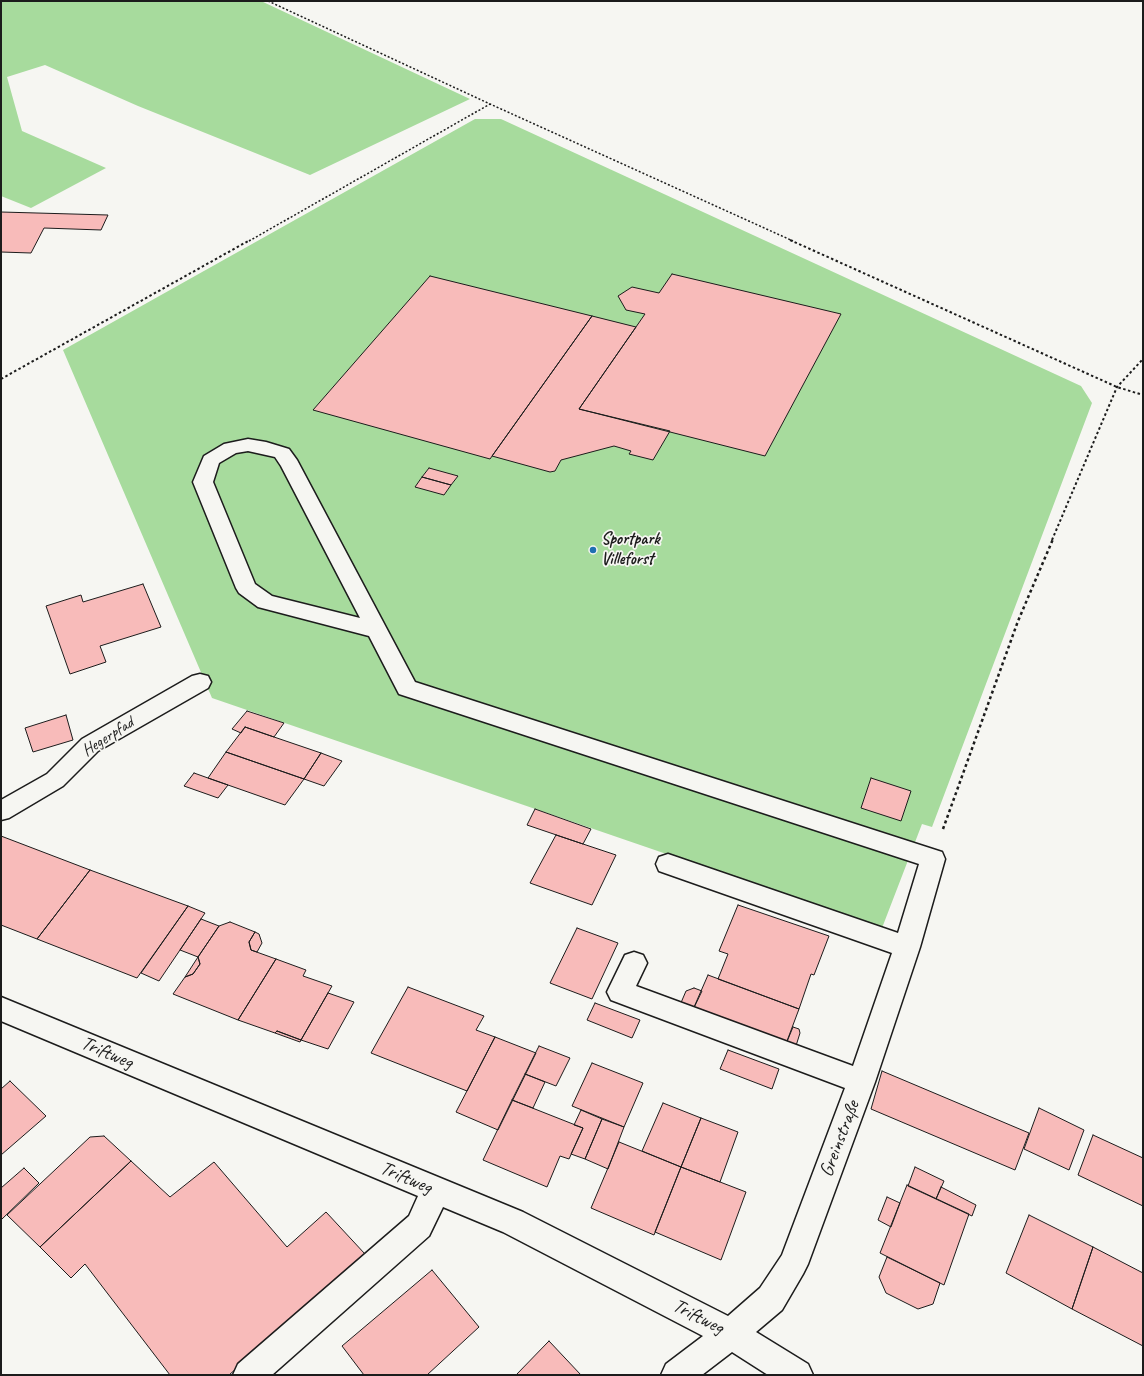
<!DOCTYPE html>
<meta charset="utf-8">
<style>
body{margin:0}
#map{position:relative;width:1144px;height:1376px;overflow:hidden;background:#f6f6f2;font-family:Caveat,sans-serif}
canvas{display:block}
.frame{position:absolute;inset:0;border:2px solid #1c1c1c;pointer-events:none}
</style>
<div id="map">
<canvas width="1144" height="1376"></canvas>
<div class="frame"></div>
</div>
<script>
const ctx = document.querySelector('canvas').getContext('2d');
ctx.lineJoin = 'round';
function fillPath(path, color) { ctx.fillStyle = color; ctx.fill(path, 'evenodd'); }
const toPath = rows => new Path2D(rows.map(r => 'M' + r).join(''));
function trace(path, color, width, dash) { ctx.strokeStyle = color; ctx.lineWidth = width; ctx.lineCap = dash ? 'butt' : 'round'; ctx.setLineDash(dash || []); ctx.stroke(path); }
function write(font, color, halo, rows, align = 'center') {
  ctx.font = font + ' Caveat,sans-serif'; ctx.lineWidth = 3.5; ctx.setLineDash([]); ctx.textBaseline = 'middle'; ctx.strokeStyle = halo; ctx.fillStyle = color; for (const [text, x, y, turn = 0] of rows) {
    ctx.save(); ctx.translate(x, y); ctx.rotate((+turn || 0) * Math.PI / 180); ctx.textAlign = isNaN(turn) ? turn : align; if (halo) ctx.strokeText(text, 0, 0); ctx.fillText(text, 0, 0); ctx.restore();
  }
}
fillPath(toPath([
 [1,1,261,1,470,99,310,175,138,106,45,65,7,77,22,131,106,168,31,208,1,196],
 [475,119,501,119,1081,386,1092,403,932,827,922,824,882,928,212,698,63,350]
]), '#a7db9d');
const building = toPath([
 [1,212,108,215,101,230,44,228,31,253,1,252,1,212],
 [672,274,841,314,765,456,579,409,645,314,626,310,618,296,632,287,659,293,672,274],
 [430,276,592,316,490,459,313,410,430,276],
 [592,316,636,327,579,409,670,431,653,460,629,454,631,451,614,446,561,460,555,471,550,472,492,456,592,316],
 [429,468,458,476,451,485,422,477,429,468],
 [422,477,451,485,444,495,415,487,422,477],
 [143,584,161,627,100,646,106,662,70,674,46,606,81,595,83,602,143,584],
 [247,711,284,723,274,737,245,727,241,733,232,729,247,711],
 [66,715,73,740,33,752,25,728,66,715],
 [245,727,274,737,321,753,304,779,226,752,245,727],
 [226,752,304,779,285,805,208,778,226,752],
 [321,753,342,761,324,786,304,779,321,753],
 [194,773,208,778,228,785,218,798,184,786,194,773],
 [871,778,911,791,901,821,861,808,871,778],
 [535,809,591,829,583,844,527,825,535,809],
 [556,835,616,855,592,905,530,883,556,835],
 [1,836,90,870,37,939,1,925,1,836],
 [90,870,188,906,137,978,37,939,90,870],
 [738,905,829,936,814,975,811,974,799,1009,718,979,728,954,719,951,738,905],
 [188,906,205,913,159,981,141,973,188,906],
 [201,919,219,926,198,957,180,950,201,919],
 [230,922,255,932,249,942,251,950,276,959,238,1020,173,994,185,977,193,974,200,964,198,957,219,926,230,922],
 [577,928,618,943,592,999,550,983,577,928],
 [255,932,259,934,262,943,257,952,251,950,249,942,255,932],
 [198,957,200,964,193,974,185,977,198,957],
 [276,959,306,970,303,976,332,986,301,1040,277,1031,275,1033,238,1020,276,959],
 [708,975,799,1009,784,1049,691,1014,708,975],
 [408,987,484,1016,476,1030,495,1037,467,1091,371,1053,408,987],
 [694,988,702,991,691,1014,680,1005,686,991,694,988],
 [328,993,354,1002,328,1049,301,1040,328,993],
 [595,1003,640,1020,632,1038,587,1020,595,1003],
 [793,1027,799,1029,800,1033,795,1049,784,1049,793,1027],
 [277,1031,301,1040,300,1042,275,1033,277,1031],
 [495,1037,536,1053,498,1130,456,1112,495,1037],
 [539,1046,570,1058,556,1086,525,1074,539,1046],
 [728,1050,779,1069,772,1089,720,1069,728,1050],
 [592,1063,643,1083,624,1127,572,1106,592,1063],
 [882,1071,1029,1133,1015,1170,871,1109,882,1071],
 [525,1074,545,1082,533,1108,512,1100,525,1074],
 [10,1081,46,1116,1,1155,1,1089,10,1081],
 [512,1100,583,1128,569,1159,560,1156,547,1187,483,1160,512,1100],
 [663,1103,701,1118,681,1167,642,1151,663,1103],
 [1039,1108,1084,1130,1069,1170,1024,1149,1039,1108],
 [581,1110,602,1119,585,1159,571,1154,583,1128,574,1125,581,1110],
 [701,1118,738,1132,720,1182,681,1167,701,1118],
 [602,1119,624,1127,608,1169,585,1159,602,1119],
 [1093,1135,1143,1158,1143,1206,1078,1175,1093,1135],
 [104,1136,131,1161,40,1247,7,1215,90,1137,104,1136],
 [619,1142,681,1167,654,1235,591,1208,619,1142],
 [131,1161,170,1197,214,1162,287,1247,326,1212,365,1254,229,1375,170,1375,85,1264,71,1278,40,1247,131,1161],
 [681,1167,746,1192,721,1260,655,1232,681,1167],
 [915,1167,944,1181,936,1199,908,1186,915,1167],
 [24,1168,39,1183,1,1220,1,1188,24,1168],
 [907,1185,969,1214,944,1285,880,1253,907,1185],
 [941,1187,976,1205,972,1216,936,1199,941,1187],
 [887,1197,900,1203,891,1227,878,1220,887,1197],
 [1029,1215,1093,1247,1072,1309,1006,1273,1029,1215],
 [1093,1247,1143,1273,1143,1346,1072,1309,1093,1247],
 [887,1257,940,1283,933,1304,918,1309,886,1293,879,1277,887,1257],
 [432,1270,479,1327,427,1375,364,1375,342,1346,432,1270],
 [549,1341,581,1375,516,1375,549,1341]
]);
fillPath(building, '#f8bbba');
trace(building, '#1c1c1c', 1);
const minor = toPath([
 [248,439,266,442,289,449,297,460,415,682,942,852,945,859,920,947,875,1082,808,1264,803,1274,782,1310,756,1332,808,1364,813,1375,768,1375,732,1352,702,1375,661,1375,666,1364,703,1336,503,1232,443,1207,429,1236,272,1375,233,1375,238,1364,409,1216,418,1196,1,1021,1,997,523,1212,728,1316,760,1288,782,1255,845,1088,611,1000,607,992,625,955,634,952,643,955,647,963,636,986,853,1066,892,953,659,871,656,864,659,857,668,854,898,933,919,864,399,694,369,636,258,607,239,593,236,588,193,482,204,456,224,444,248,439],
 [248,451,275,457,281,466,360,618,272,596,255,584,213,482,219,463,236,453,248,451],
 [200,674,208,676,211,682,208,688,98,751,63,786,9,818,1,820,1,800,47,774,82,739,192,676,200,674]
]);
trace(minor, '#1c1c1c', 3);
trace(toPath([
 [268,1,490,104,793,241],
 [249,241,490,104]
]), '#1c1c1c', 1.5, [2, 2]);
trace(toPath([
 [790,240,1117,387,1143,395],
 [1,379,250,240],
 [1052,540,1117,387,1143,359]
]), '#1c1c1c', 2, [2.5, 2.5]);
trace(toPath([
 [943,829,1018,621,1053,539]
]), '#1c1c1c', 2.5, [3, 3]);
fillPath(minor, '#f6f6f2');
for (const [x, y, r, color] of [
 [593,550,4,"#1f6fb2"]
]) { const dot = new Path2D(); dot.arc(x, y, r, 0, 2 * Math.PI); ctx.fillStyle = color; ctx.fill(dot); trace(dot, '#f6f6f2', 1.5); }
write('bold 17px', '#1c1c1c', '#f6f6f2', [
 ["Sportpark",601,540],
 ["Villeforst",601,560]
], 'left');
write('17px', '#1c1c1c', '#f6f6f2', [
 ["Hegerpfad",108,737,-33]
]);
write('20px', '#1c1c1c', '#f6f6f2', [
 ["Triftweg",107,1053,23],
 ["Greinstraße",840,1139,-69],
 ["Triftweg",406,1178,23],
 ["Triftweg",698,1317,27]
]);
</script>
